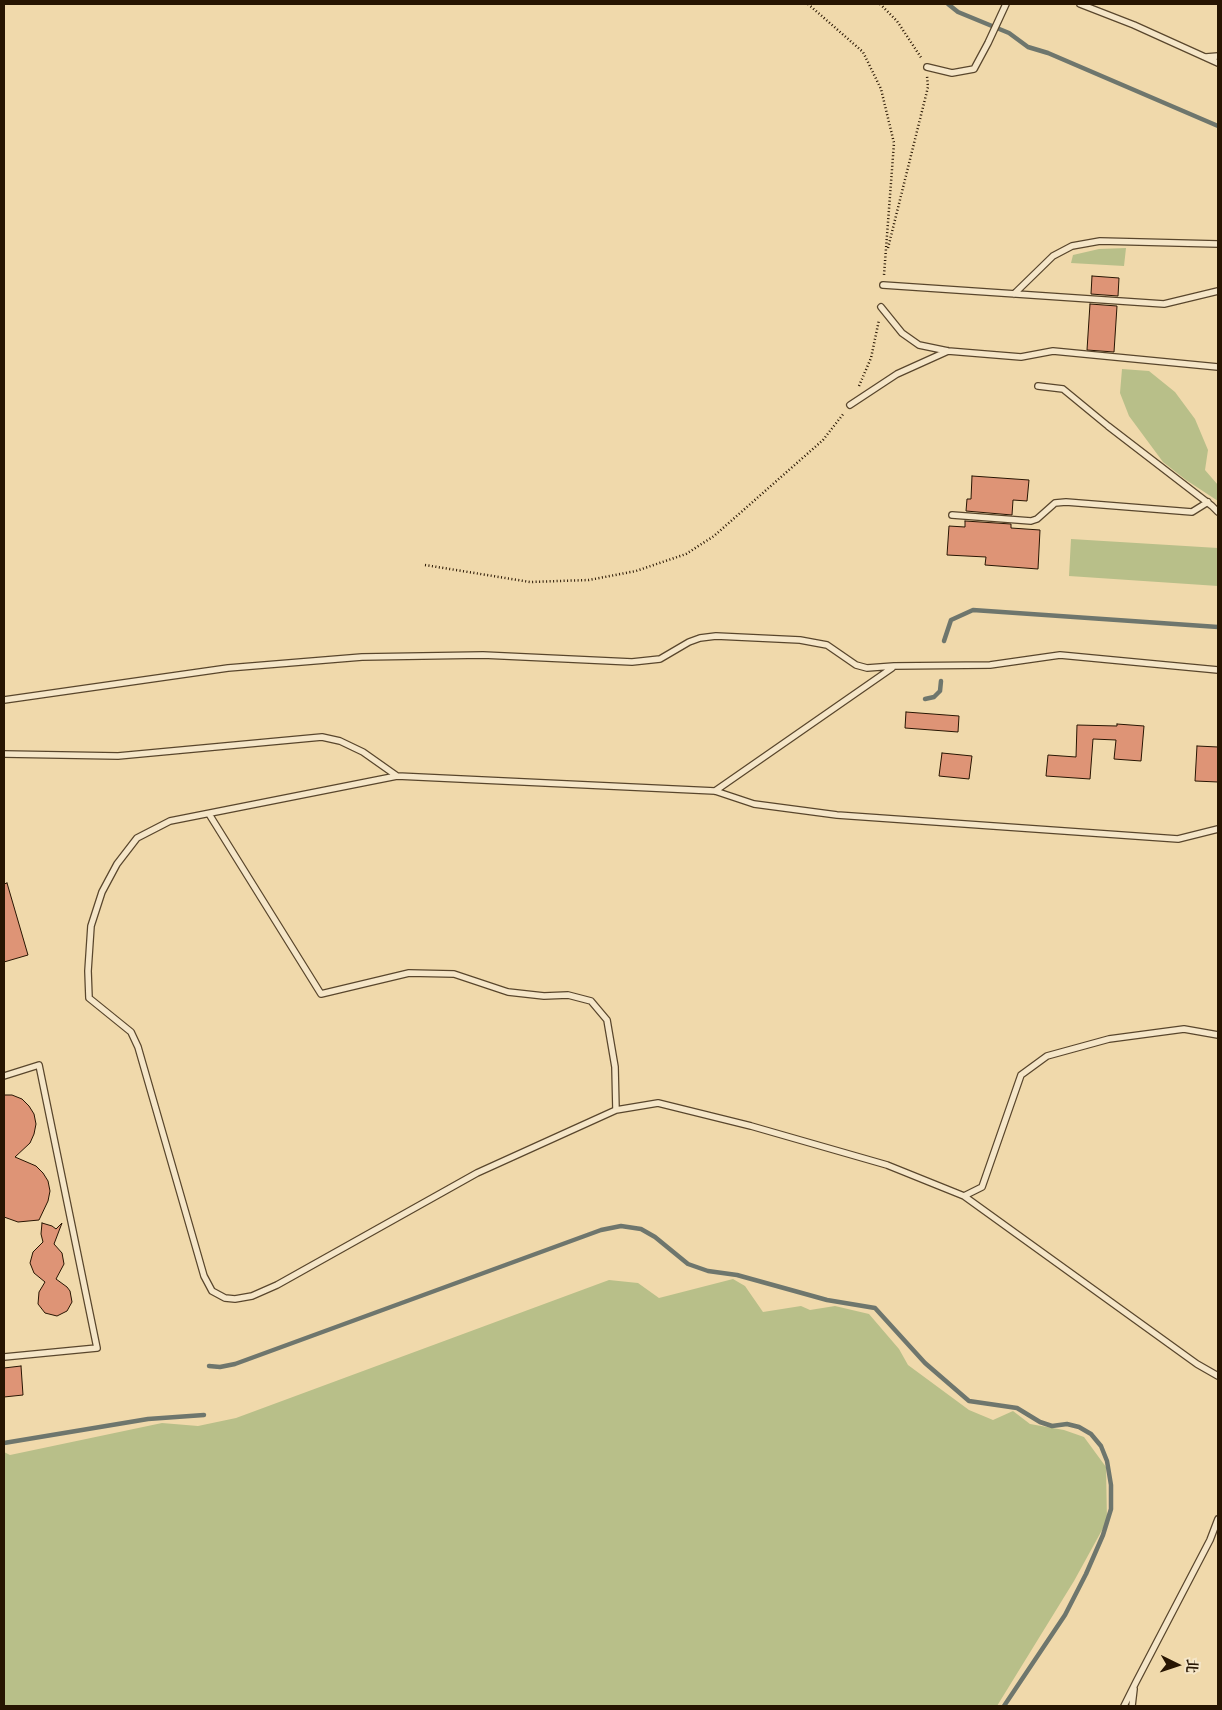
<!DOCTYPE html>
<meta charset="utf-8">
<style>
body{margin:0}
#map{position:relative;width:1222px;height:1710px;overflow:hidden;background:#f0d9ab;font-family:"Gentium Book Plus","Noto Serif TC",serif}
canvas{display:block}
.frame{position:absolute;inset:0;border:5px solid #271502;pointer-events:none}
.north{position:absolute;left:1152px;top:1640px;width:50px;height:50px;-webkit-text-stroke:4px #f5e6c8;paint-order:stroke;rotate:94deg;font-size:14px;font-weight:700;line-height:20px;text-align:center;color:#271502}
.north::after{content:'';display:block;margin:auto;width:18px;height:22px;background:#271502;clip-path:polygon(50% 0,100% 100%,50% 72%,0 100%)}
</style>
<div id="map">
<canvas width="1222" height="1710"></canvas>
<div class="frame"></div>
<div class="north">北</div>
</div>
<script>
const ctx = document.querySelector('canvas').getContext('2d');
ctx.lineJoin = 'round';
function fillPath(path, color) { ctx.fillStyle = color; ctx.fill(path, 'evenodd'); }
const toPath = rows => new Path2D(rows.map(r => 'M' + r).join(''));
function trace(path, color, width, dash) { ctx.strokeStyle = color; ctx.lineWidth = width; ctx.lineCap = dash ? 'butt' : 'round'; ctx.setLineDash(dash || []); ctx.stroke(path); }
fillPath(toPath([
 [1126,248,1124,266,1071,263,1073,255,1099,249],
 [1122,369,1149,371,1175,392,1195,419,1208,450,1205,470,1218,485,1218,501,1186,480,1163,462,1129,416,1120,393],
 [1071,539,1218,548,1218,586,1069,576],
 [733,1279,745,1286,763,1312,801,1306,810,1310,835,1306,869,1314,899,1349,908,1365,969,1410,993,1420,1013,1411,1030,1424,1064,1430,1084,1437,1106,1467,1107,1521,1074,1581,997,1706,4,1706,4,1452,10,1455,162,1423,198,1426,236,1418,609,1280,638,1283,659,1298]
]), '#b8bf89');
trace(toPath([
 [948,4,958,12,1009,33,1028,47,1048,53,1218,126],
 [944,641,951,620,973,610,1218,627],
 [925,699,934,697,940,691,941,681],
 [209,1366,220,1367,235,1364,601,1230,621,1226,641,1229,655,1237,688,1264,708,1271,737,1275,827,1300,875,1308,925,1363,969,1401,1017,1408,1040,1422,1052,1426,1067,1424,1079,1427,1091,1434,1101,1446,1107,1461,1111,1485,1111,1509,1103,1535,1086,1574,1065,1615,1004,1706],
 [4,1443,148,1419,204,1415]
]), '#6e766d', 4.5);
const building = toPath([
 [1092,276,1119,278,1118,296,1091,294,1092,276],
 [1090,304,1117,306,1114,352,1087,350,1090,304],
 [972,476,1029,480,1027,501,1013,500,1012,515,966,511,967,499,971,499,972,476],
 [965,521,1011,524,1011,528,1040,530,1038,569,985,565,986,557,947,555,949,526,965,527,965,521],
 [906,712,959,716,958,732,905,728,906,712],
 [1117,724,1144,726,1141,761,1114,759,1116,740,1093,739,1090,779,1046,776,1048,755,1076,757,1077,725,1117,726,1117,724],
 [1197,746,1218,747,1218,782,1195,781,1197,746],
 [942,753,972,756,969,779,939,776,942,753],
 [7,883,28,955,4,962,4,884,7,883],
 [4,1095,12,1095,22,1099,29,1106,34,1114,36,1124,34,1134,30,1143,15,1157,36,1166,43,1173,48,1181,50,1191,48,1201,39,1220,18,1222,4,1217,4,1095],
 [42,1223,52,1226,56,1229,62,1223,54,1244,62,1253,64,1264,56,1279,67,1287,70,1291,72,1302,67,1311,57,1316,45,1313,38,1304,39,1292,45,1282,34,1273,30,1263,33,1252,43,1242,41,1234,42,1223],
 [21,1366,23,1395,4,1397,4,1368,21,1366]
]);
fillPath(building, '#de9476');
trace(building, '#271502', 1);
const service = toPath([
 [1080,4,1134,25,1218,63],
 [1206,57,1218,56],
 [927,67,952,73,974,69,988,43,1006,4],
 [883,285,1164,304,1218,291],
 [1014,294,1053,256,1072,246,1100,241,1218,244],
 [881,307,902,333,919,345,948,351,1021,357,1053,351,1218,367],
 [1038,386,1063,389,1108,426,1212,506,1218,512],
 [850,405,897,374,948,351],
 [952,515,1031,521,1037,519,1055,503,1066,502,1192,512,1208,502],
 [4,700,228,668,362,657,483,655,632,662,660,659,689,642,700,638,716,636,800,640,827,645,856,665,867,668,894,666,990,665,1060,655,1218,670],
 [4,754,118,756,322,737,340,741,363,752,397,776,715,791,754,804,837,815,1178,839,1218,829],
 [397,776,170,821,137,838,117,864,102,892,91,926,88,971,89,998,131,1032,138,1047,204,1276,212,1291,225,1298,235,1299,252,1296,277,1285,477,1173,616,1110,658,1103,751,1126,887,1165,964,1196,982,1187,1021,1075,1047,1056,1109,1039,1184,1029,1218,1035],
 [715,791,892,668],
 [209,814,321,994,409,973,454,974,508,992,544,996,568,995,591,1001,607,1020,615,1067,616,1110],
 [4,1076,39,1065,97,1348,4,1357],
 [964,1196,1197,1364,1218,1376],
 [1124,1706,1136,1682,1210,1540,1218,1519],
 [1132,1706,1134,1689]
]);
trace(service, '#59462c', 8);
trace(toPath([
 [808,4,863,52,881,89,894,143,884,275],
 [880,4,897,21,922,59],
 [888,248,928,87,927,76],
 [859,386,871,358,879,320],
 [425,565,530,582,589,580,636,571,686,554,714,536,823,440,844,413]
]), '#271502', 2.5, [1, 2.5]);
trace(service, '#f5e6c8', 5.5);
</script>
